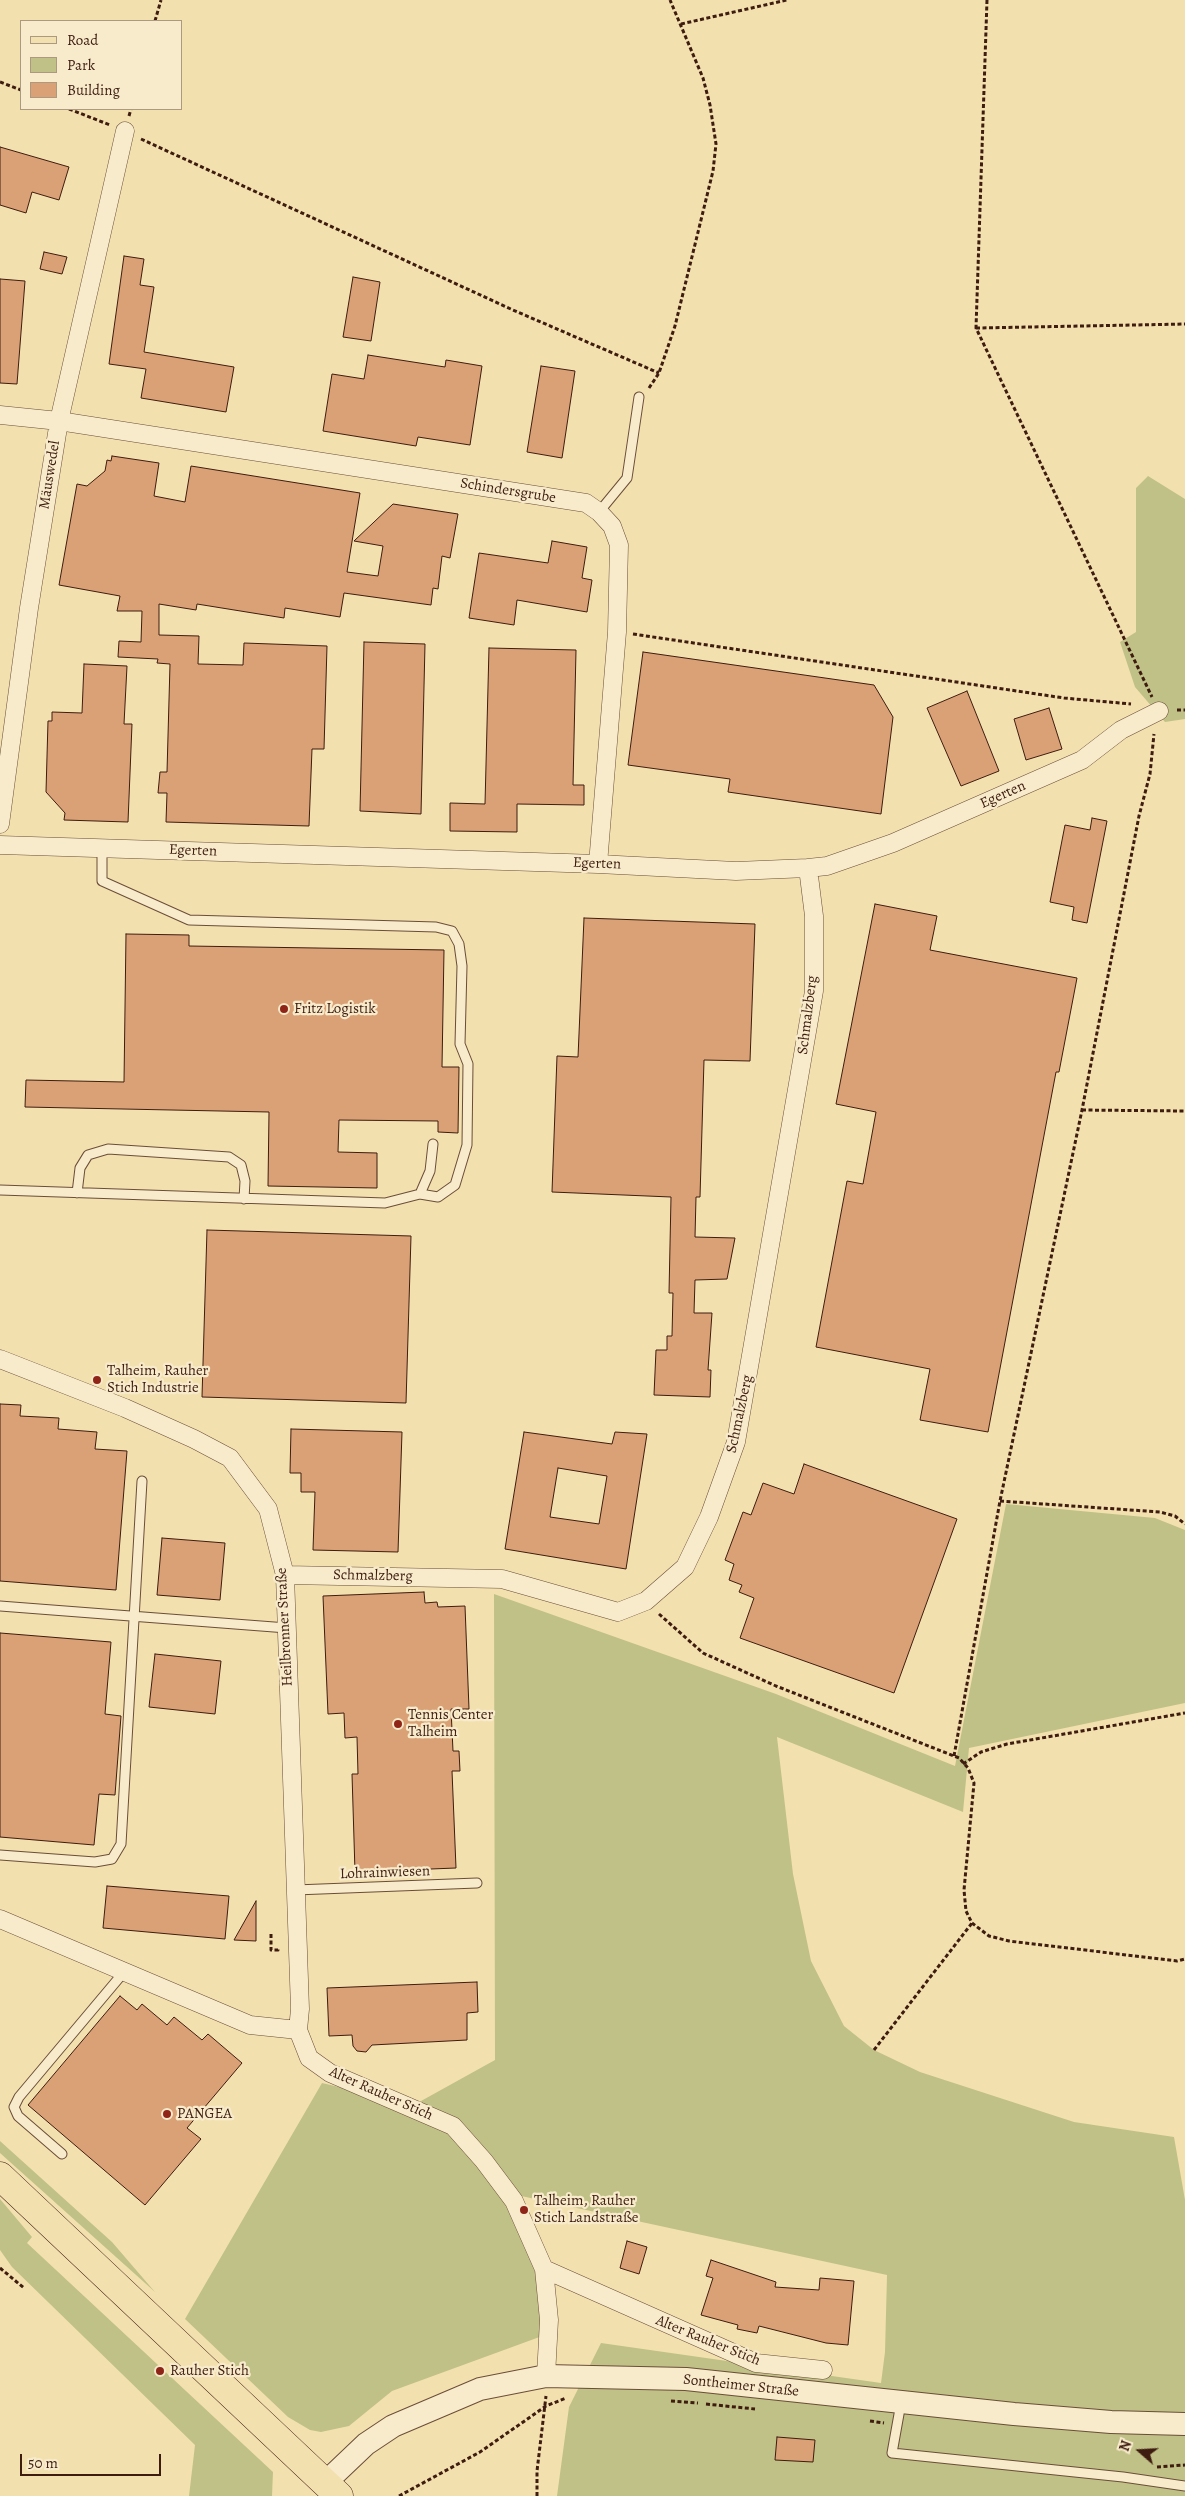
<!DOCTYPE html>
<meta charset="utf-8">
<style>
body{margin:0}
#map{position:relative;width:1185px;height:2496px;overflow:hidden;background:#f3e0af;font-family:Alegreya,serif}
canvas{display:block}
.legend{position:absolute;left:20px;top:20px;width:162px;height:90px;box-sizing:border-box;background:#f7ebcb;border:1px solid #ad9880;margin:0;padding:6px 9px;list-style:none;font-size:15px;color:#3e1c10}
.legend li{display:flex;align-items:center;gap:10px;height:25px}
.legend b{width:25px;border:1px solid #ad9880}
.north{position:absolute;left:1115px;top:2426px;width:50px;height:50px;-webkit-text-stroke:4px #f7ebcb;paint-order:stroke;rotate:289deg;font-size:14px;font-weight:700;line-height:20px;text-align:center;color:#3e1c10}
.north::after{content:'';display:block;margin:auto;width:18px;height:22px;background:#3e1c10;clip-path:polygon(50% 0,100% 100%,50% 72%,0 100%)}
.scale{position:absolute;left:20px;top:2454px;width:141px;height:22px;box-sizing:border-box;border:2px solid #3e1c10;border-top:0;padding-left:6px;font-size:15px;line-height:18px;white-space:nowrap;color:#3e1c10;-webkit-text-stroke:4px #f7ebcb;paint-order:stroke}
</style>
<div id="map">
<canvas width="1185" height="2496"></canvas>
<ul class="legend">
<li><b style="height:6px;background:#f3e0af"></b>Road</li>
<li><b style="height:14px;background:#c0c187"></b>Park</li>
<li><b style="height:14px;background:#daa176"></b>Building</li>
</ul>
<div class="north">N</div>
<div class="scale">50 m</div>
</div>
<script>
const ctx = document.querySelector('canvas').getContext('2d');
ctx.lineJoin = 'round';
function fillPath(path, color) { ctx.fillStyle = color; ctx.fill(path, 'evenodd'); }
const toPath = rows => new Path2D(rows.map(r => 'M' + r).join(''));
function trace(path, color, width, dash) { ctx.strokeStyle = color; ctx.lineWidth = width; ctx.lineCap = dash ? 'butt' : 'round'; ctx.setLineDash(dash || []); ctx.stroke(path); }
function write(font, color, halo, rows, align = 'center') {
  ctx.font = font + ' Alegreya,serif'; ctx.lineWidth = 4.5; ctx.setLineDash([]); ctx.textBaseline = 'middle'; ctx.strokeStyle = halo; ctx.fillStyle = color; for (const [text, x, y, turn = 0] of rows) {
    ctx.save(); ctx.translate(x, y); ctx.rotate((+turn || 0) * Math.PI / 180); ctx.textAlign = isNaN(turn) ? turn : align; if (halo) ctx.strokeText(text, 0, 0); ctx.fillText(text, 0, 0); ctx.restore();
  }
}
fillPath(toPath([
 [1148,476,1185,499,1185,719,1165,722,1135,687,1120,642,1136,632,1136,488],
 [1006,1504,1155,1518,1185,1530,1185,1703,969,1748,963,1812,777,1737,793,1874,811,1961,844,2026,874,2050,920,2072,1074,2122,1174,2137,1185,2200,1185,2496,557,2496,569,2407,601,2343,881,2383,885,2352,887,2275,512,2194,455,2123,412,2106,495,2060,494,1594,776,1694,955,1766],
 [322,2083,377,2096,451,2128,509,2199,542,2272,545,2335,392,2391,349,2426,321,2432,310,2430,288,2417,185,2319],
 [0,2141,112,2242,155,2292,0,2153],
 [0,2199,32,2237,27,2243,273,2472,272,2496,189,2496,195,2445,12,2267,0,2250]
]), '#c0c187');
const building = toPath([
 [0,147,69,167,59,200,32,192,26,213,0,205,0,147],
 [44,252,67,257,62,274,40,269,44,252],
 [124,256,144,259,140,285,154,287,144,352,234,367,226,412,141,398,146,369,109,364,124,256],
 [353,277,380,282,371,341,343,337,353,277],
 [0,279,25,281,17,384,0,383,0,279],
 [368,355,445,367,446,360,482,366,470,445,418,437,416,446,323,431,332,374,364,379,368,355],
 [541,366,575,371,562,458,527,452,541,366],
 [112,456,159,463,154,496,185,502,191,466,360,493,347,572,378,576,383,546,354,541,393,504,458,514,450,558,442,556,438,589,433,588,431,605,344,593,340,617,285,608,284,618,197,604,196,610,159,604,159,635,199,636,198,664,243,665,244,643,327,646,324,749,312,749,309,826,166,822,167,793,158,793,160,772,167,772,170,664,157,663,158,659,118,657,119,641,141,642,142,611,117,611,120,596,59,585,77,484,87,486,105,471,107,460,111,461,112,456],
 [552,541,587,547,582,578,592,580,587,612,517,600,514,625,469,618,479,553,548,563,552,541],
 [364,642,425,644,421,814,360,811,364,642],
 [489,648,576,650,573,785,584,785,584,805,517,804,517,832,450,831,450,803,485,804,489,648],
 [643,652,874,685,893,717,881,814,728,792,730,779,628,765,643,652],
 [84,664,127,666,124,724,132,724,128,822,64,820,65,813,46,792,48,721,52,721,52,712,82,713,84,664],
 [967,691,999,771,961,786,927,708,967,691],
 [1049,708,1062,749,1026,760,1014,719,1049,708],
 [1092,818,1107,821,1087,923,1072,920,1074,907,1050,902,1065,825,1090,830,1092,818],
 [875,904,937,916,930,950,1077,978,1059,1072,1056,1072,988,1432,920,1420,930,1369,816,1347,847,1181,863,1184,876,1112,836,1104,875,904],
 [584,918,755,924,750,1061,704,1060,700,1197,696,1197,695,1237,735,1238,727,1279,695,1280,694,1313,712,1313,708,1370,711,1370,710,1397,654,1395,656,1350,667,1350,667,1336,672,1336,673,1293,669,1293,671,1197,552,1192,557,1056,578,1057,584,918],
 [126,934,189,935,189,946,444,950,442,1067,459,1067,458,1133,438,1132,438,1121,339,1120,338,1152,377,1153,377,1188,268,1186,269,1112,25,1107,26,1080,124,1082,126,934],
 [207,1230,411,1236,406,1403,202,1397,207,1230],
 [0,1404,21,1405,20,1416,59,1418,58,1429,97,1432,95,1449,127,1451,116,1590,0,1581,0,1404],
 [291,1429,402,1432,398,1552,313,1550,315,1492,301,1492,301,1473,290,1473,291,1429],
 [524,1432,612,1444,615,1432,647,1434,626,1569,505,1549,524,1432],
 [558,1468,607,1476,599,1524,550,1517,558,1468],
 [804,1464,957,1519,894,1693,740,1638,754,1598,739,1592,742,1585,729,1580,734,1564,725,1560,743,1512,751,1515,763,1483,794,1494,804,1464],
 [162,1538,225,1543,220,1600,157,1595,162,1538],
 [424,1592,425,1603,437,1602,438,1607,465,1606,469,1709,451,1709,453,1751,459,1751,460,1771,452,1771,456,1868,355,1872,352,1774,358,1774,357,1737,345,1738,344,1713,328,1714,323,1596,424,1592],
 [0,1633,111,1642,105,1714,121,1716,115,1795,99,1794,94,1845,0,1837,0,1633],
 [155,1654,221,1661,215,1714,149,1707,155,1654],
 [107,1886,229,1896,225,1939,103,1928,107,1886],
 [256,1901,256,1941,234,1940,256,1901],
 [477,1982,478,2012,467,2013,467,2040,372,2045,366,2052,357,2051,353,2046,352,2035,329,2036,327,1988,477,1982],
 [120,1996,137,2010,142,2004,167,2025,174,2017,202,2040,208,2034,242,2063,187,2128,201,2139,145,2205,28,2105,120,1996],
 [627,2241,647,2247,639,2274,620,2268,627,2241],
 [711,2260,776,2282,775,2287,819,2290,820,2278,854,2281,848,2345,826,2343,759,2326,757,2333,737,2329,738,2325,701,2315,713,2278,706,2276,711,2260],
 [777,2437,815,2440,813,2462,775,2460,777,2437]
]);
fillPath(building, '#daa176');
trace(building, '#3e1c10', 1);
const service = toPath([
 [599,512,627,478,639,397],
 [102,848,102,881,189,920,436,927,452,931,459,944,462,966,460,1044,468,1064,467,1145,455,1185,438,1197,420,1194],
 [0,1190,385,1203,420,1194,430,1171,433,1144],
 [77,1193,80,1168,88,1155,108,1149,229,1157,241,1165,245,1181,244,1199],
 [0,1606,287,1628],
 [0,1855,95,1862,112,1859,121,1844,142,1481],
 [295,1890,477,1883],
 [62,2154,18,2116,14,2107,19,2097,124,1972],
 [901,2403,892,2453,1123,2477,1185,2486]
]);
const minor = toPath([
 [0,415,59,421,586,503,599,512,612,526,619,545,617,632,598,864],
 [0,824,29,608,59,421,125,131],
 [0,845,598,864,736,871,808,868,827,866,893,843,1082,760,1121,730,1159,711],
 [0,1359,125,1408,194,1439,230,1458,268,1509,285,1575,300,2009,298,2030,309,2058,330,2073,453,2126,484,2161,514,2201,544,2269,549,2320,546,2376],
 [285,1575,502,1579,618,1612,646,1601,685,1567,709,1517,736,1442,814,991,814,916,808,868],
 [0,1919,250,2025,298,2030],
 [544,2269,756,2363,823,2370]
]);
const tertiary = toPath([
 [325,2483,366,2444,393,2426,480,2389,546,2376,686,2379,1014,2414,1111,2422,1185,2424]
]);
const primary = toPath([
 [0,2176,339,2496]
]);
trace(service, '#6b4d38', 11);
trace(minor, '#6b4d38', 19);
trace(tertiary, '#6b4d38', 24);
trace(primary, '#3e1c10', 29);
trace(toPath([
 [987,0,976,328,1152,697],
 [155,21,161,0],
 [681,24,787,0],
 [0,82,21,90],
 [69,109,110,125],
 [129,116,131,109],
 [141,139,513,310,659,373],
 [976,328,1185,324],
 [649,388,659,373,675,326,713,171,716,144,710,105,703,78,670,0],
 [633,634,1064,698,1131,704],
 [1177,710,1185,710],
 [1082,1110,1185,1111],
 [1000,1501,1160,1512,1175,1516,1185,1524],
 [659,1614,703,1653,776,1686,959,1758,968,1768,974,1783,964,1890,966,1911,972,1923,989,1936,1009,1941,1177,1961,1185,1959],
 [954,1756,1000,1501,1082,1110,1139,816,1150,774,1154,734],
 [963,1764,981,1752,1007,1744,1185,1713],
 [271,1934,271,1950,278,1950,278,1947],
 [874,2050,972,1923],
 [0,2268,24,2288],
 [671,2401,698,2403],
 [706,2404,755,2409],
 [870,2421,884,2423],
 [1157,2467,1185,2465],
 [399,2496,480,2452,546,2406,566,2398],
 [537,2496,537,2471,546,2396]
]), '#3e1c10', 3, [4, 2.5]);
trace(service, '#f7ebcb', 9);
trace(minor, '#f7ebcb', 18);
trace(tertiary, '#f7ebcb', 22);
trace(primary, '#f3e0af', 28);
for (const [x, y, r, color] of [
 [284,1009,5,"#8f2418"],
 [97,1380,5,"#8f2418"],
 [398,1724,5,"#8f2418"],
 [167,2114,5,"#8f2418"],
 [524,2210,5,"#8f2418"],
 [160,2371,5,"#8f2418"]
]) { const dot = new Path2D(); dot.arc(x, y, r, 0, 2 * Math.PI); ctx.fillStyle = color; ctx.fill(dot); trace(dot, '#f7ebcb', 2); }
write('15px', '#3e1c10', '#f7ebcb', [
 ["Mäuswedel",50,475,-81],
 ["Schindersgrube",508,491,9],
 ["Egerten",1003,795,-24],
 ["Egerten",193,851,2],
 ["Egerten",597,864,2],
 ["Schmalzberg",808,1015,-83],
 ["Schmalzberg",740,1414,-78],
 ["Schmalzberg",373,1576,1],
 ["Heilbronner Straße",285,1627,-93],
 ["Lohrainwiesen",385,1873,-2],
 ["Alter Rauher Stich",381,2094,24],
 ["Alter Rauher Stich",708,2341,22],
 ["Sontheimer Straße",741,2386,6]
]);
write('15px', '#3e1c10', '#f7ebcb', [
 ["Fritz Logistik",294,1009],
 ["Talheim, Rauher",107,1371],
 ["Stich Industrie",107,1388],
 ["Tennis Center",408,1715],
 ["Talheim",408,1732],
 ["PANGEA",177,2114],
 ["Talheim, Rauher",534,2201],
 ["Stich Landstraße",534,2218],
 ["Rauher Stich",170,2371]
], 'left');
</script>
